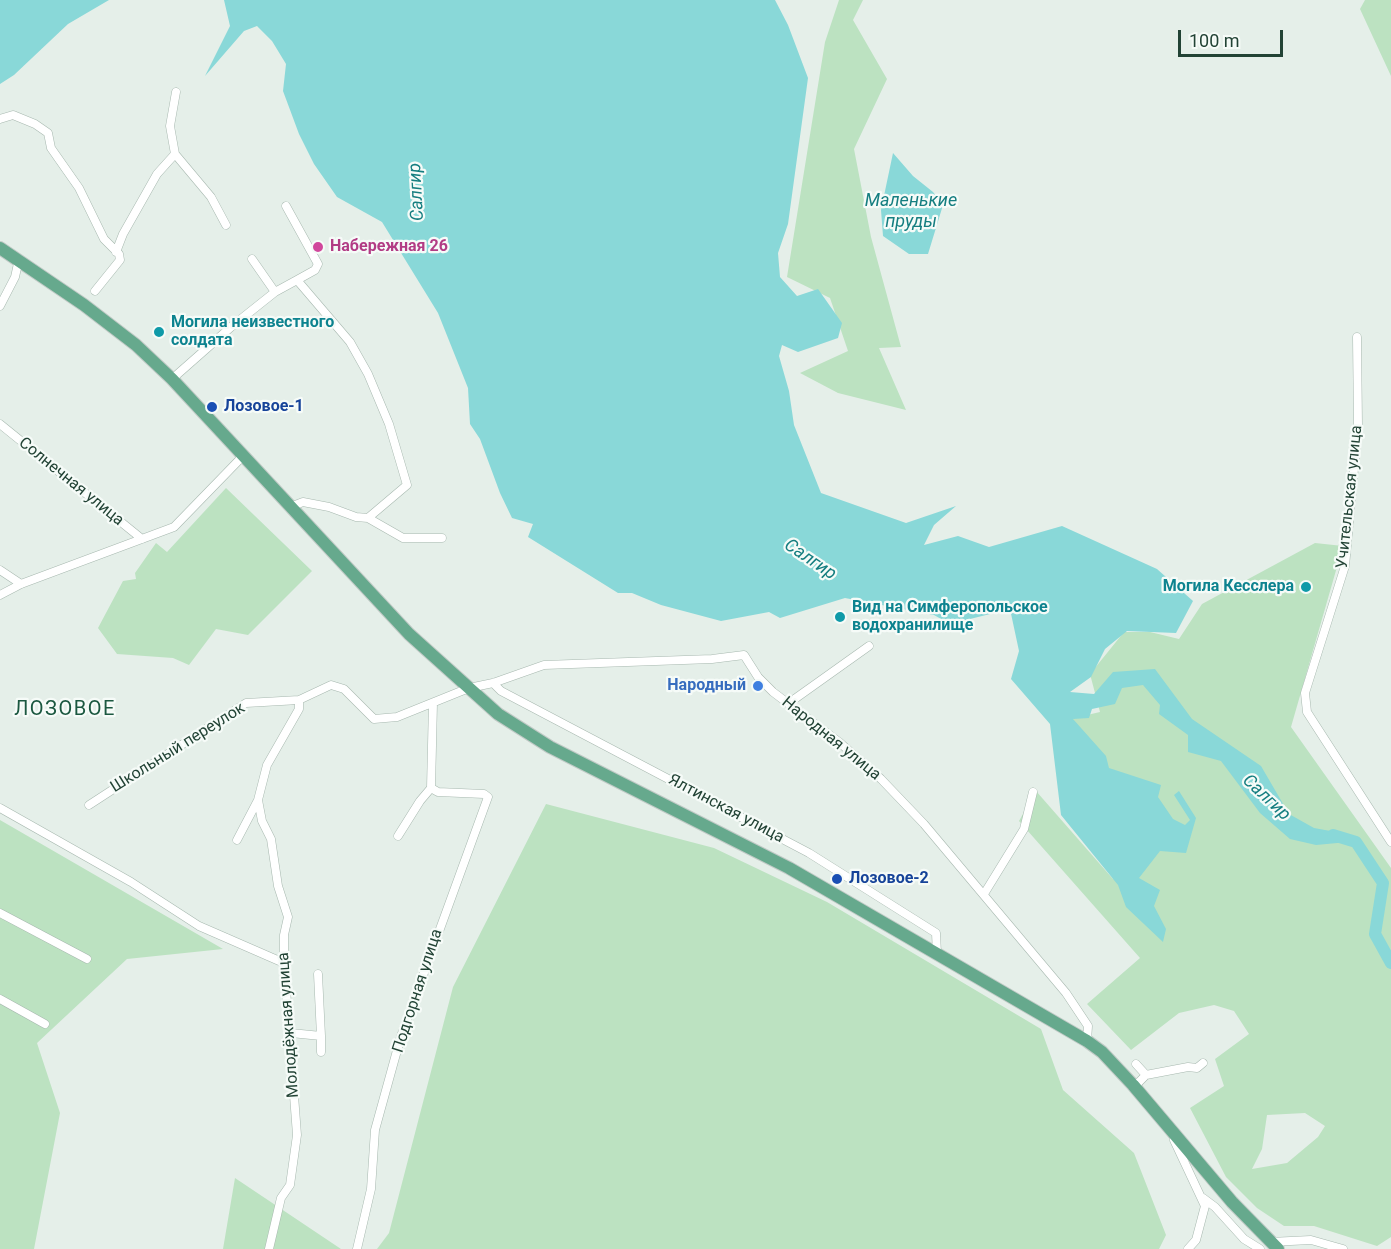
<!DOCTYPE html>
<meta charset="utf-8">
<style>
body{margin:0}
#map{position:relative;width:1391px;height:1249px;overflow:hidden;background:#e5efe9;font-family:Roboto,sans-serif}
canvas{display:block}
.scale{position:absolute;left:1178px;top:30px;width:105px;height:27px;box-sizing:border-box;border:3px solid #224335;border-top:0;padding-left:8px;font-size:18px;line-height:21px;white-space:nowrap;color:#224335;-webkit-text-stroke:4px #f6fbf8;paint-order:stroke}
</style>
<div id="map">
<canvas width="1391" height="1249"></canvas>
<div class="scale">100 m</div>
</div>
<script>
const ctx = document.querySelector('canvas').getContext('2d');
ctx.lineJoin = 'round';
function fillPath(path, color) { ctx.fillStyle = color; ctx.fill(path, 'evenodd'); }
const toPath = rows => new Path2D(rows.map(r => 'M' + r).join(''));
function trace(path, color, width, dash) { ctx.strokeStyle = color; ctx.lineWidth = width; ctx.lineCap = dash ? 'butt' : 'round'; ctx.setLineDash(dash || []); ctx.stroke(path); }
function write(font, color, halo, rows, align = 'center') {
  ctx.font = font + ' Roboto,sans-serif'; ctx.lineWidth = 4.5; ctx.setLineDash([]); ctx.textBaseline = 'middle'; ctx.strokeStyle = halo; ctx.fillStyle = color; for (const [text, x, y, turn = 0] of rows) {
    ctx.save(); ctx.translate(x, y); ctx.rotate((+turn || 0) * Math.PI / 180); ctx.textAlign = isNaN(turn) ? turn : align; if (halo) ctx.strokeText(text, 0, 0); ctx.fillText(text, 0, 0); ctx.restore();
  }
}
fillPath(toPath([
 [839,0,863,0,853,20,887,79,854,149,871,237,901,347,879,348,906,410,838,393,800,373,848,351,830,298,787,277,825,42],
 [1365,0,1391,0,1391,76,1360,9],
 [226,488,312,571,248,635,216,629,189,665,173,658,117,654,98,628,123,581,136,579,135,573,156,543,167,552],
 [1315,543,1343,546,1291,727,1391,868,1391,1237,1377,1246,1314,1226,1284,1226,1257,1208,1226,1177,1190,1108,1224,1086,1215,1059,1249,1034,1234,1011,1214,1005,1179,1013,1131,1050,1087,1004,1140,958,1019,821,1036,791,1113,879,1066,720,1100,712,1090,674,1124,632,1150,632,1179,639,1202,604],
 [1305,1113,1325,1126,1318,1137,1287,1163,1252,1169,1262,1149,1267,1115],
 [546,804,714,848,827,902,1041,1029,1063,1090,1134,1153,1166,1235,1159,1249,377,1249,389,1233,453,987],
 [0,820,223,949,127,959,37,1043,60,1113,34,1249,0,1249],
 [235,1178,341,1249,223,1249]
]), '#bce2c1');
fillPath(toPath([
 [0,0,109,0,68,24,14,75,0,84],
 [224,0,775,0,788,25,808,78,788,224,778,253,780,277,797,296,818,289,842,323,838,338,798,352,782,345,779,356,789,391,794,425,821,493,906,523,956,506,934,525,924,545,958,536,989,547,1062,526,1157,569,1193,601,1176,633,1127,631,1105,649,1091,677,1070,692,1094,694,1113,672,1155,669,1192,719,1261,766,1289,814,1314,828,1347,834,1348,842,1316,845,1290,839,1260,813,1221,761,1188,752,1188,735,1159,714,1160,705,1143,685,1122,688,1115,704,1092,709,1089,718,1073,719,1106,756,1109,768,1161,785,1158,797,1173,819,1185,825,1190,820,1174,795,1179,791,1196,818,1186,853,1160,851,1139,878,1160,890,1154,906,1166,929,1163,942,1126,907,1118,885,1061,815,1050,724,1011,679,1019,651,1010,609,950,624,934,615,845,598,780,618,769,612,721,621,661,605,632,593,618,593,528,537,533,524,512,518,500,493,480,439,470,424,468,388,438,313,382,222,337,197,314,164,299,134,283,91,286,64,272,41,257,26,244,31,205,76,230,26],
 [893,153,913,176,933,192,943,205,928,254,909,254,883,236,881,210]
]), '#89d8d8');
trace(toPath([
 [1333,835,1356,842,1383,883,1375,934,1391,963]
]), '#89d8d8', 12);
const street = toPath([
 [176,92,170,126,175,154,211,197,226,225],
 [0,119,13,115,35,124,48,133,51,148,79,188,104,239,119,254,120,260,95,291],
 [286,206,318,264,315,270,297,280,350,342,368,374,389,424,407,485,368,518,356,517,329,507,303,502,290,507],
 [116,252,123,234,157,174,175,154],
 [252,259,275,292],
 [0,306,15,277,19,259],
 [1357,337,1358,426,1345,566,1305,693,1307,712,1391,842],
 [172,379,231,327,275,292,297,280],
 [0,424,142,539],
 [368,518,403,538,442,538],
 [0,570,21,584],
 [0,595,21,584,174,527,243,456],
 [493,683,501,691,809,853,936,933,937,954],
 [789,703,869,646],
 [89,805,246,703,299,700,331,685,344,689,374,719,397,717,469,688,493,683,544,665,712,659,744,655,758,677,773,692,839,742,881,779,924,824,1066,993,1088,1026,1087,1041],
 [0,808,131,882,199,926,284,963],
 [398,836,420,801,431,788,433,703],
 [237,840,258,800],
 [984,894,1024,829,1033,792],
 [0,913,87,959],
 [318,974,321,1036],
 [0,999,45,1024],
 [291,1033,321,1036,321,1052],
 [1136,1064,1146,1075],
 [1135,1086,1146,1075,1188,1067,1197,1068,1203,1063],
 [1174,1140,1205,1206,1196,1240,1188,1249],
 [1203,1198,1215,1207,1244,1239,1260,1249],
 [1270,1242,1311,1240,1343,1249],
 [269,1249,281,1198,290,1185,297,1135,284,963,284,935,288,917,278,886,271,839,262,821,258,800,267,765,299,709,299,700],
 [357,1249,371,1189,375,1130,401,1036,488,797,484,794,438,792,431,788]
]);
const primary = toPath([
 [0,248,84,305,136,345,172,379,409,634,498,714,550,747,789,868,1087,1041,1102,1052,1133,1085,1232,1202,1278,1249]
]);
trace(street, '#a7b8af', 9);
trace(primary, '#c1cac6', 14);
trace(street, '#fff', 8);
trace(primary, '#66a98d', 12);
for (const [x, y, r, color] of [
 [318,247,6,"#d1479c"],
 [159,332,6,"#0f9aa8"],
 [212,407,6,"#1a4fb4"],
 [1306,587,6,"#0f9aa8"],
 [840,617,6,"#0f9aa8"],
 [758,686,6,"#3f7fe0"],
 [837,879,6,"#1a4fb4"]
]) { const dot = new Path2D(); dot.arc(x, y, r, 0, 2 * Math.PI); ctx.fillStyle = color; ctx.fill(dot); trace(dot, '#f6fbf8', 2); }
write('bold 16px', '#b23c85', '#f6fbf8', [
 ["Набережная 26",330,247]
], 'left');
write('bold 16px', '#0d838f', '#f6fbf8', [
 ["Могила неизвестного",171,323],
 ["солдата",171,341],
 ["Могила Кесслера",1294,587,"right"],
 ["Вид на Симферопольское",852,608],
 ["водохранилище",852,626]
], 'left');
write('bold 16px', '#164399', '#f6fbf8', [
 ["Лозовое-1",224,407],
 ["Лозовое-2",849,879]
], 'left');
write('16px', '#224335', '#f6fbf8', [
 ["Солнечная улица",71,482,39],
 ["Учительская улица",1350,497,-84],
 ["Народная улица",831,739,39],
 ["Школьный переулок",178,748,-32],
 ["Ялтинская улица",726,809,28],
 ["Подгорная улица",418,991,-72],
 ["Молодёжная улица",289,1025,-94]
]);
write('bold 16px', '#366cbe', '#f6fbf8', [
 ["Народный",746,686]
], 'right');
write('italic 18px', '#157e80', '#f6fbf8', [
 ["Салгир",417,192,-93],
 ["Маленькие",911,201],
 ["пруды",911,222],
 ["Салгир",810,560,34],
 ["Салгир",1266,798,43]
]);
ctx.letterSpacing = '1.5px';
write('20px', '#1b5840', '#f6fbf8', [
 ["ЛОЗОВОЕ",65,710]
]);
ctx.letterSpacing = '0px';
</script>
